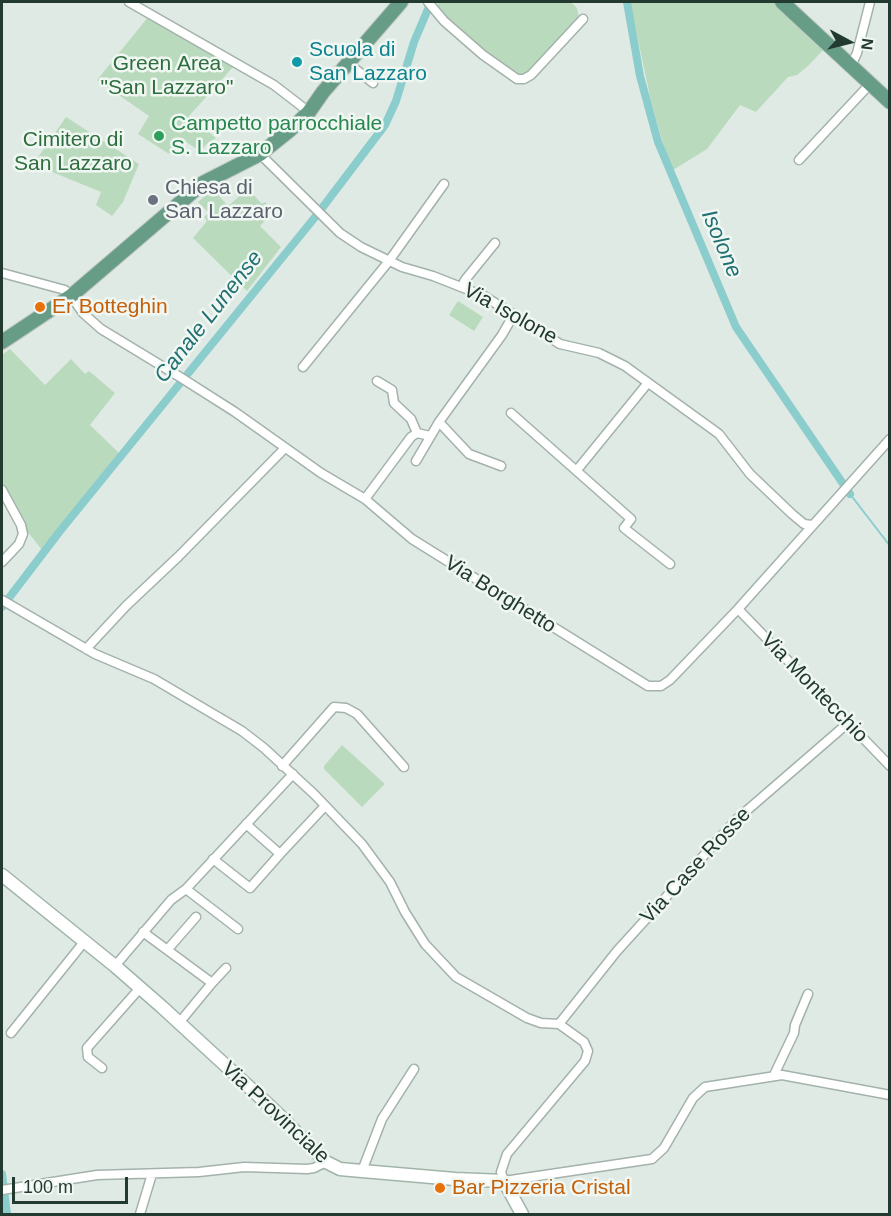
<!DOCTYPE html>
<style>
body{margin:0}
#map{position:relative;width:891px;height:1216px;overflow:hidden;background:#e0eae4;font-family:Helvetica,sans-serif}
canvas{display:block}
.frame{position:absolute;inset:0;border:3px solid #223a30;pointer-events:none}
.north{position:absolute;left:819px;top:12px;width:60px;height:60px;-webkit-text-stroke:4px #f0f7f3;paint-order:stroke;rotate:97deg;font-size:16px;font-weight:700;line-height:24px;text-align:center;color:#223a30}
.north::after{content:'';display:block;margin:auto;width:21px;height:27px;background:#223a30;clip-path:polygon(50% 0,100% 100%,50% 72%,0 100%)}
.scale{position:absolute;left:12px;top:1177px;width:116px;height:27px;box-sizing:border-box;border:3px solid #223a30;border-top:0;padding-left:8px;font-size:18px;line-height:21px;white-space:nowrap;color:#223a30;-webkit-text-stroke:4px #f0f7f3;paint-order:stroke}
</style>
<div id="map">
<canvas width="891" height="1216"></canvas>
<div class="frame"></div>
<div class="north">N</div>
<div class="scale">100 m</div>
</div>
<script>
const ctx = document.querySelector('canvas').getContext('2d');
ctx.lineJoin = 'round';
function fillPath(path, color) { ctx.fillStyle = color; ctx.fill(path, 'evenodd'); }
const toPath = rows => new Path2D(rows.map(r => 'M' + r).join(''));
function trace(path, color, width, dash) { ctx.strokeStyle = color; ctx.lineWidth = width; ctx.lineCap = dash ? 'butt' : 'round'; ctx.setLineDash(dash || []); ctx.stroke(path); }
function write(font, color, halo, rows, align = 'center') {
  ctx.font = font + ' Helvetica,sans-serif'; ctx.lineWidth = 5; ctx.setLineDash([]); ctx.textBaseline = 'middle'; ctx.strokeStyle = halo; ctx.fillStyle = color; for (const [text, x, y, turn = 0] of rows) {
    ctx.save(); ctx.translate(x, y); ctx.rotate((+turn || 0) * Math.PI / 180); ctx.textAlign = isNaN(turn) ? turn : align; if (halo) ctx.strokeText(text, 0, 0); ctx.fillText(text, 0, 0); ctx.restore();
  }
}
fillPath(toPath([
 [439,2,571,2,577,8,579,18,532,70,523,74,518,74,511,71,456,27,437,6],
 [630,2,774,2,825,48,808,66,797,75,788,77,756,112,740,105,707,149,673,170,664,147,651,101],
 [149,16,234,66,189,116,216,138,208,143,200,151,180,138,169,154,138,134,149,116,97,80],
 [66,117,139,164,123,202,112,216,96,205,101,192,40,167,34,163],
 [213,189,228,206,248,189,262,204,265,202,270,207,266,211,270,215,260,226,281,247,247,291,193,238,207,221,204,217,209,213,198,202],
 [458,301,483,317,474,331,449,315],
 [10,349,45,385,71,359,85,374,89,371,115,393,90,425,119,453,42,550,27,531,2,482,2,355],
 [342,745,385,784,362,807,324,769,324,766]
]), '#badabe');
trace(toPath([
 [850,494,890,546]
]), '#8bcccd', 2);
trace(toPath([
 [627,2,640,76,658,142,736,327,850,494],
 [2,607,60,531,316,216,385,125,396,101,414,42,431,2],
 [2,1174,7,1214]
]), '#8bcccd', 8);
const street = toPath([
 [129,2,274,85,309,112],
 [428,2,444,21,483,55,517,79,524,79,531,75,583,19],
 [348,63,373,83],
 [851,66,857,53,870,2],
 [260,154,340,233,361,247,402,267,433,276,484,296,560,344,599,353,625,366,719,434,750,474,792,514,804,524,812,525],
 [799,160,870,84],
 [2,273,65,290,71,296,83,313,101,329,180,377,235,412,321,473,365,499,412,539,648,686,661,686,670,680,738,609,890,439],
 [462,286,465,280,495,243],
 [303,367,389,261,444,184],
 [377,381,392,390,394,403,411,419,417,433,430,436],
 [511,413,631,519,624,528,670,564],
 [439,422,469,454,501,466],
 [416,461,439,422,502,335,514,314],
 [577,470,647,384],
 [2,490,21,525,23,534,19,544,2,562],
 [365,499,411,437,417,433],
 [2,600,95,654,154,679,242,731,264,748,314,794,362,844,390,882,405,912,425,944,456,977,527,1018,541,1023,559,1024,584,1042,588,1051,585,1061,507,1154,501,1172,504,1181,652,1159,664,1148,693,1098,705,1087,782,1075,890,1095],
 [738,609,890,766],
 [86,649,126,606,179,556,285,448],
 [282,766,334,707,346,708,357,714,404,767],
 [280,854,325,806],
 [213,859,250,888,280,854,246,824],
 [186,889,238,929],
 [143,932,212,983,179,1023],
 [168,949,196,917],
 [115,966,171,900,186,889,293,774],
 [212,983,226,968],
 [559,1024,617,951,737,819,848,723],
 [11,1033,84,942],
 [102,1068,88,1057,87,1048,140,988],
 [774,1075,794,1033,795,1025,808,994],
 [362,1171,382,1119,414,1069],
 [2,1190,97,1175,199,1172,244,1167,307,1169,314,1168,326,1162],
 [140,1214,152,1174]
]);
const secondary = toPath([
 [2,875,115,966,162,1007,274,1110,326,1162,340,1169,362,1171,455,1179,504,1181,522,1214]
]);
const primary = toPath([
 [782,2,890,102],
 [2,342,71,296,203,183,260,154,290,130,309,112,323,92,401,2]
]);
trace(street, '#a3b2aa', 11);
trace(secondary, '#a0b5aa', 15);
trace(primary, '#bdc4c1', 16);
trace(street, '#fff', 8);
trace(secondary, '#fff', 12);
trace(primary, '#679d87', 14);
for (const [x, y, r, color] of [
 [297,62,6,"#0f9aa8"],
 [159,136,6,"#2e9e5b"],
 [153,200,6,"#6b7280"],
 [40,307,6,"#e8710a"],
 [440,1188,6,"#e8710a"]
]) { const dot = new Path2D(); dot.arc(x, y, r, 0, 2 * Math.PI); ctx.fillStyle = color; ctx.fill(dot); trace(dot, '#f0f7f3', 2); }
write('21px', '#0d838f', '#f0f7f3', [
 ["Scuola di",309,50],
 ["San Lazzaro",309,74]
], 'left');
write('21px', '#2e6e3e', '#f0f7f3', [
 ["Green Area",167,64],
 ["\"San Lazzaro\"",167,88],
 ["Cimitero di",73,140],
 ["San Lazzaro",73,164]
]);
write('21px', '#27864d', '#f0f7f3', [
 ["Campetto parrocchiale",171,124],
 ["S. Lazzaro",171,148]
], 'left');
write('21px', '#5b616d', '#f0f7f3', [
 ["Chiesa di",165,188],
 ["San Lazzaro",165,212]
], 'left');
write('21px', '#c56008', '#f0f7f3', [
 ["Er Botteghin",52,307],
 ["Bar Pizzeria Cristal",452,1188]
], 'left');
write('21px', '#223a30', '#f0f7f3', [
 ["Via Isolone",510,314,29],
 ["Via Borghetto",500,595,32],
 ["Via Montecchio",814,688,46],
 ["Via Case Rosse",696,866,-47],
 ["Via Provinciale",275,1113,43]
]);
write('italic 22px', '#207072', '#f0f7f3', [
 ["Isolone",721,244,67],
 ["Canale Lunense",209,317,-52]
]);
</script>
